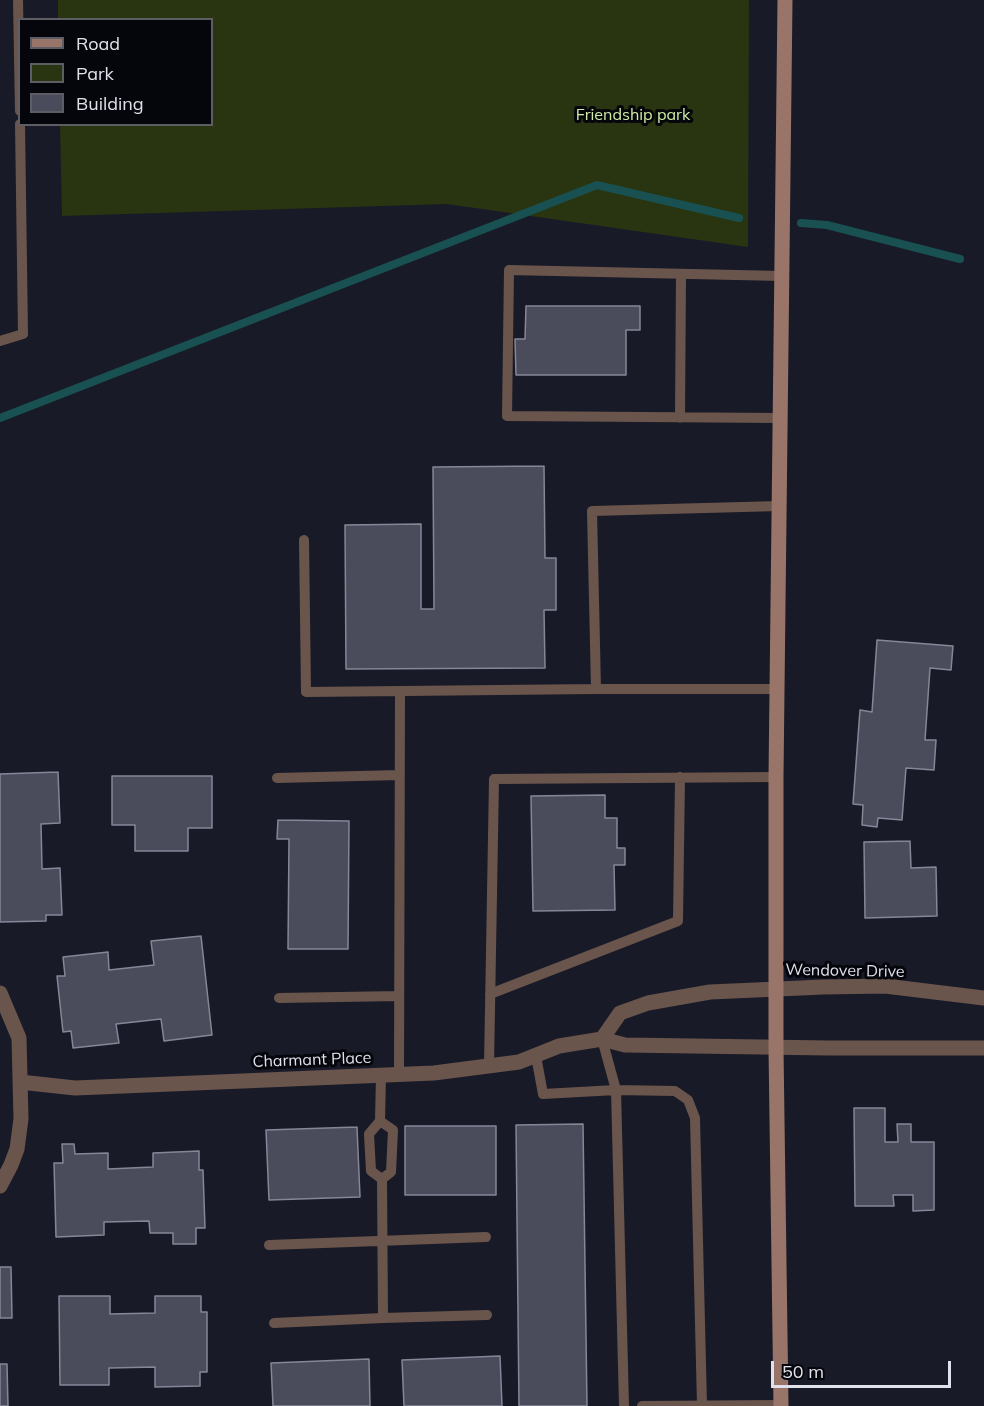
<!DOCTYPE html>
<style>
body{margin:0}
#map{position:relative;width:984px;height:1406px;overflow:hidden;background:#191a27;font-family:Mulish,sans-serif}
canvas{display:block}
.legend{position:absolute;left:18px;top:18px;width:195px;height:108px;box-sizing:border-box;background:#05060b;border:2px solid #5d5e65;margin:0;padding:8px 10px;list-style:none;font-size:18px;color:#e0e1eb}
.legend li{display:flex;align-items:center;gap:12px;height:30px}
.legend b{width:30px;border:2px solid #5d5e65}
.scale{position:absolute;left:771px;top:1361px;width:180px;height:27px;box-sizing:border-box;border:3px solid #e0e1eb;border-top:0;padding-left:8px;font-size:18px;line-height:21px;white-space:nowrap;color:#e0e1eb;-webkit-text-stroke:4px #05060b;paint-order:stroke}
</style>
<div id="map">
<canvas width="984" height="1406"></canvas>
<ul class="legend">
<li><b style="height:8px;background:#987568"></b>Road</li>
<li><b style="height:16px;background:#283510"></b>Park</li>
<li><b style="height:16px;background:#4a4c5c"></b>Building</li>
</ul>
<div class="scale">50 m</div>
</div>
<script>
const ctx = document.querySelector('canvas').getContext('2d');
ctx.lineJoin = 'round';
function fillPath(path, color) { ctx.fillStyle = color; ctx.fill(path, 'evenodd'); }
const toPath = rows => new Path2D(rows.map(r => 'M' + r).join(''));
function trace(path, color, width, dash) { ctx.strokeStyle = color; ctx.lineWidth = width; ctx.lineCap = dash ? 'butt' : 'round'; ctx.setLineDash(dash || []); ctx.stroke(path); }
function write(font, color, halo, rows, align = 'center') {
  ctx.font = font + ' Mulish,sans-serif'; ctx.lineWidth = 6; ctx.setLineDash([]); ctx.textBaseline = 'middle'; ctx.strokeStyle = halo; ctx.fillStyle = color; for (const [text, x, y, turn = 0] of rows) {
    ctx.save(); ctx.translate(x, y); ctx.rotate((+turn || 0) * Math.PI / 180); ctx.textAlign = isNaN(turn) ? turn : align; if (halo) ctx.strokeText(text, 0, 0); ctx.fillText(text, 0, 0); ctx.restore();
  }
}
fillPath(toPath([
 [58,0,749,0,748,247,447,204,62,216,60,125,212,124,212,20,58,19]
]), '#283510');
trace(toPath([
 [801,223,827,225,960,259],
 [0,418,597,185,739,218]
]), '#195051', 8);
const building = toPath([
 [526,306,640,306,640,330,626,330,626,375,516,375,515,339,525,339,526,306],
 [544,466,545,558,556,558,556,610,544,610,545,668,346,669,345,525,421,524,421,609,434,609,433,467,544,466],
 [877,640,953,646,951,670,930,668,925,740,936,740,934,770,906,768,902,820,878,818,877,827,862,825,863,805,853,804,860,710,872,712,877,640],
 [58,772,60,823,41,824,42,869,60,868,62,915,46,915,46,921,0,922,0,774,58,772],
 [112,776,212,776,212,828,188,828,188,851,135,851,135,825,112,825,112,776],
 [605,795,605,818,617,818,617,848,625,848,625,865,614,865,615,910,533,911,531,796,605,795],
 [278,820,349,821,348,949,288,949,289,839,277,839,278,820],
 [910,841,911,868,936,867,937,916,865,918,864,842,910,841],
 [201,936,212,1035,164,1041,161,1019,116,1024,119,1043,73,1048,71,1031,63,1032,57,976,65,976,63,957,108,952,109,970,154,965,151,941,201,936],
 [854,1108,885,1108,885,1142,898,1142,897,1124,911,1124,911,1142,934,1142,934,1210,913,1211,913,1195,893,1195,894,1206,855,1206,854,1108],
 [583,1124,587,1406,519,1406,516,1125,583,1124],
 [405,1126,496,1126,496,1195,405,1195,405,1126],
 [357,1127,360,1197,269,1200,266,1130,357,1127],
 [62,1144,74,1144,75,1154,108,1153,108,1169,153,1167,153,1153,199,1151,199,1170,203,1170,205,1228,196,1228,196,1244,173,1244,173,1233,150,1233,149,1221,104,1222,104,1235,56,1237,54,1163,63,1163,62,1144],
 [0,1267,11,1267,12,1318,0,1318,0,1267],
 [59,1296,110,1296,110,1314,155,1313,155,1296,201,1296,201,1312,207,1312,207,1372,200,1372,200,1386,155,1387,155,1367,109,1368,109,1385,60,1385,59,1296],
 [500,1356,502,1406,404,1406,402,1360,500,1356],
 [369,1359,370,1406,273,1406,271,1363,369,1359],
 [0,1364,7,1364,8,1406,0,1406,0,1364]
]);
fillPath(building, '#4a4c5c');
trace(building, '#858799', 1.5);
trace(toPath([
 [18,0,20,111],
 [0,341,23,334,20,124],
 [680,418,681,274],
 [780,418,507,416,509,270,782,276],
 [304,540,306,692,596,689],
 [778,689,596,689,592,511,780,506],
 [277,778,400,775],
 [490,994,678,921,680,777],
 [279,998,399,996],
 [602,1039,616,1090,624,1406],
 [536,1056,543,1094,616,1090,675,1091,688,1100,695,1118,702,1405],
 [489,1066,494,779,776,777],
 [399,1075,400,691],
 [381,1076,380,1121,369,1134,371,1171,382,1179],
 [380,1121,393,1130,391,1172,382,1179],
 [269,1245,486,1237],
 [383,1318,487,1315],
 [274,1323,383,1318,382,1179],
 [642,1406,781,1405]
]), '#6a554d', 10);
trace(toPath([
 [0,993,19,1038,21,1119,17,1149,11,1165,0,1186],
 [602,1039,620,1013,648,1003,710,992,823,987,885,986,984,998],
 [20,1082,75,1088,434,1073,519,1062,559,1046,602,1039,625,1045,829,1048,984,1048]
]), '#6a554d', 15);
trace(toPath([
 [781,1406,776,1048,776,777,785,0]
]), '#987568', 15);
write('16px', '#d0eca3', '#05060b', [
 ["Friendship park",633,115]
]);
write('16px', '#e0e1eb', '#05060b', [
 ["Wendover Drive",845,971,1],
 ["Charmant Place",312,1060,-2]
]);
</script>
